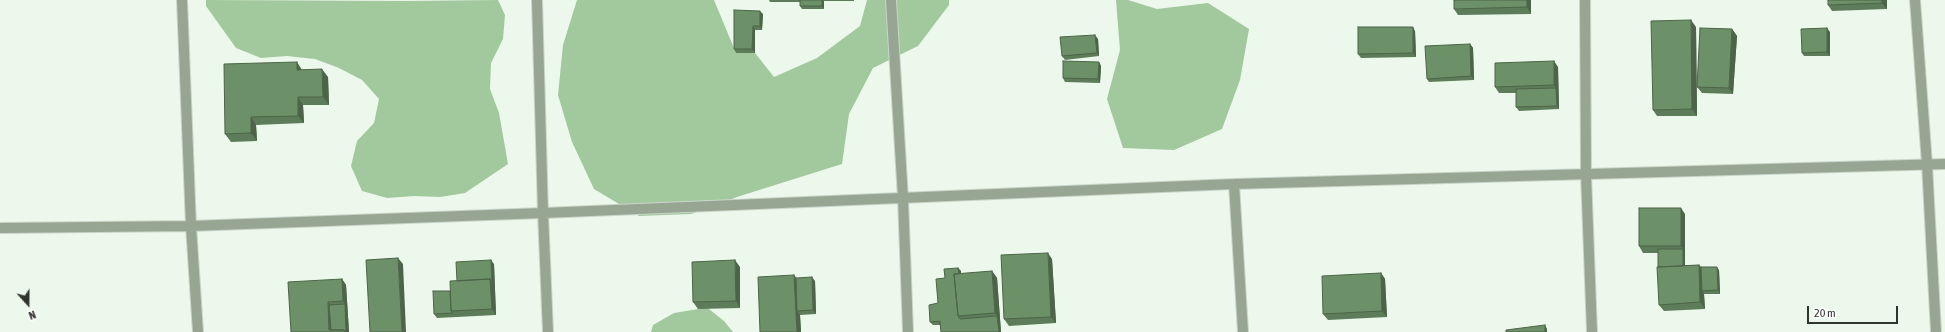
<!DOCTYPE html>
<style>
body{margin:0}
#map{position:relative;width:1945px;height:332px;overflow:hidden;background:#ecf8eb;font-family:"Asap Condensed",sans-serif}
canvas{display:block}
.north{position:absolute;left:8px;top:284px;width:40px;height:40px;-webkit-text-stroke:3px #fff;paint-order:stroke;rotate:159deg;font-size:11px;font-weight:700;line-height:16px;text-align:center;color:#30342f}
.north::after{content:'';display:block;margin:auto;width:14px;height:18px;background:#30342f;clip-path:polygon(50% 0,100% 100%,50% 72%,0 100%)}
.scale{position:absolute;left:1807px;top:306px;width:91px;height:18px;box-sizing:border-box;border:2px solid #30342f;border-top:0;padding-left:5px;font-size:12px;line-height:14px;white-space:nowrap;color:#30342f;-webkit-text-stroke:3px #fff;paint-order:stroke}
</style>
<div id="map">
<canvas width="1945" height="332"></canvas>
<div class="north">N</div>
<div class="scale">20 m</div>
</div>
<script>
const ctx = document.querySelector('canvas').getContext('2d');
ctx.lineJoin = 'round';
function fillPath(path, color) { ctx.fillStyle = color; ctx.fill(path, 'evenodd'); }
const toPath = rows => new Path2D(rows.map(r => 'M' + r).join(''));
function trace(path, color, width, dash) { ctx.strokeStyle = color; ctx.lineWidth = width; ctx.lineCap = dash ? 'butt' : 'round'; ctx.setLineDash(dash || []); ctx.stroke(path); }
fillPath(toPath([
 [206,0,404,1,498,0,505,15,503,39,491,63,490,89,499,113,508,164,465,193,440,197,414,196,387,198,362,191,351,166,357,141,374,123,379,99,362,80,339,68,315,59,287,56,261,58,236,48,206,6],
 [577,0,714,0,736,53,755,53,774,77,817,58,860,26,867,0,949,0,949,5,918,46,873,68,849,114,842,164,740,196,691,214,639,216,594,189,572,142,558,95,563,45],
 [1116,0,1128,0,1157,9,1208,3,1249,29,1240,80,1222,129,1174,150,1123,148,1107,99,1120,50],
 [704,305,724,321,733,332,651,332,653,325,674,313,698,309]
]), '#a2c89d');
const street = toPath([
 [182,0,191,226,198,332],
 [537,0,543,213,548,332],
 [891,0,903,198,908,332],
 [1585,0,1586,175,1592,332],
 [1915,0,1927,164,1936,332],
 [1234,184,1243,332],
 [0,228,191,226,543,213,1234,184,1945,164]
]);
trace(street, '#cad5c9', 12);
trace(street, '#96a693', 10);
fillPath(toPath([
 [769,0,854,0,854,1,824,1,824,9,802,9,800,6,800,2,770,2],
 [1531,0,1531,14,1458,15,1454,9],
 [1887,0,1887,9,1832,11,1828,5],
 [763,14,762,30,755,30,755,53,736,53,734,49],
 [1696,27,1697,116,1657,116,1653,110],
 [1732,29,1737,36,1733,94,1702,93,1697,87],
 [1415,31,1416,57,1361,58,1358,54],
 [1830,32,1830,56,1804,56,1802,53],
 [1098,39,1099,56,1065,60,1062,56],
 [1470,44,1473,48,1474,80,1429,82,1427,79],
 [1099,62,1101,66,1100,83,1065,82,1063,78],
 [1558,67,1559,109,1519,111,1516,107,1516,93,1499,93,1495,87],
 [302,70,328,77,329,105,303,105,304,123,256,125,257,141,231,142,225,134],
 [1685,214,1685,265,1699,265,1701,267,1719,270,1720,294,1704,294,1705,309,1664,311,1659,305,1658,253,1643,253,1639,246],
 [1052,259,1056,323,1009,326,1004,319],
 [494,264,496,315,437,318,434,314,457,281],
 [740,267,740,308,698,309,693,302],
 [958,268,961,271,961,274,992,271,997,278,1001,332,941,332,940,325,933,325,930,322,938,303,945,278],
 [1381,273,1385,279,1387,317,1328,320,1323,314],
 [758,277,796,278,815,281,816,314,800,315,801,332],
 [342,279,346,285,349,332,291,332]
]), '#5d7c59');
fillPath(toPath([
 [822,0,824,1,824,9,822,6],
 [1527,0,1531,0,1531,14,1527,7],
 [1882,0,1887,0,1887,9,1882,3],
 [760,11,763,14,762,30,760,26],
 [1691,20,1696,27,1697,116,1692,109],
 [753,26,755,30,755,53,752,49],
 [1413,27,1415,31,1416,57,1413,53],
 [1827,28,1830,32,1830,56,1827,52],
 [1732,29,1737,36,1733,94,1729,88],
 [1095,35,1098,39,1099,56,1097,53],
 [1470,44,1473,48,1474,80,1471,76],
 [1554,61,1558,67,1559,109,1557,106,1556,88,1554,85],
 [297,62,302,70,303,78,297,70],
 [1099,62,1101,66,1100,83,1098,79],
 [322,69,328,77,329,105,323,97],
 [298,97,303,105,304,123,298,116],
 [251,117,256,125,257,141,251,133],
 [1681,208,1685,214,1685,270,1683,267,1683,249,1681,246],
 [1048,253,1052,259,1056,323,1051,317],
 [398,258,403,264,406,332,402,332],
 [491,260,494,264,496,315,492,309,490,279],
 [735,260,740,267,740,308,736,301],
 [1699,265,1703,271,1702,291,1704,294,1705,309,1700,302],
 [1717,267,1719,270,1720,294,1718,290],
 [958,268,961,271,961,281,959,277],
 [992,271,997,278,1001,332,999,332,997,316,995,313],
 [1381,273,1385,279,1387,317,1382,311],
 [794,275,799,281,797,311,800,315,801,332,797,332],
 [812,277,815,281,816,314,813,310],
 [342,279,346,285,349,332,346,332,345,304,343,301],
 [328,302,332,309,334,332,329,330],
 [1545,325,1547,329,1547,332,1545,332]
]), '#4c6548');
const building = toPath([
 [800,0,822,0,822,6,800,6,800,0],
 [1454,0,1527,0,1527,7,1454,9,1454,0],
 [1828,0,1882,0,1882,3,1828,5,1828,0],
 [734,10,760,11,760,26,753,26,752,49,734,49,734,10],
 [1691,20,1692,109,1653,110,1651,21,1691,20],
 [1358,27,1413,27,1413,53,1358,54,1358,27],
 [1700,28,1732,29,1729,88,1697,87,1700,28],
 [1827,28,1827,52,1802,53,1801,29,1827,28],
 [1095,35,1097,53,1062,56,1060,37,1095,35],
 [1470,44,1471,76,1427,79,1425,46,1470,44],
 [1063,61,1099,62,1098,79,1063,78,1063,61],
 [1554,61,1554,85,1495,87,1495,63,1554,61],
 [297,62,297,70,322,69,323,97,298,97,298,116,251,117,251,133,225,134,224,64,297,62],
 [1556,88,1557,106,1516,107,1516,89,1556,88],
 [1639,208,1681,208,1681,246,1639,246,1639,208],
 [1658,249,1683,249,1683,266,1658,267,1658,249],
 [1048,253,1051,317,1004,319,1001,255,1048,253],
 [398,258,402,332,370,332,366,260,398,258],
 [491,260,492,282,490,279,457,281,456,262,491,260],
 [735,260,736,301,693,302,692,262,735,260],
 [1699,265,1700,302,1659,305,1657,267,1699,265],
 [1701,267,1717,267,1718,290,1702,291,1701,267],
 [958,268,959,274,954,274,958,316,960,319,997,316,999,332,941,332,940,321,930,322,929,305,938,303,936,279,945,278,944,269,958,268],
 [992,271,995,313,958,316,954,274,992,271],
 [1381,273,1382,311,1323,314,1322,276,1381,273],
 [794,275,797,332,760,332,758,277,794,275],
 [812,277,813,310,797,311,796,278,812,277],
 [342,279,343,301,328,302,329,330,344,330,345,332,291,332,288,282,342,279],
 [490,279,492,309,451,311,450,281,490,279],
 [433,291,450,291,451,311,453,313,434,314,433,291],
 [345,304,346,332,344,330,331,330,329,305,345,304],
 [1545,325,1545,332,1506,332,1506,330,1545,325]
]);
fillPath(building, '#6c9067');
trace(building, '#4c6548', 1);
</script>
